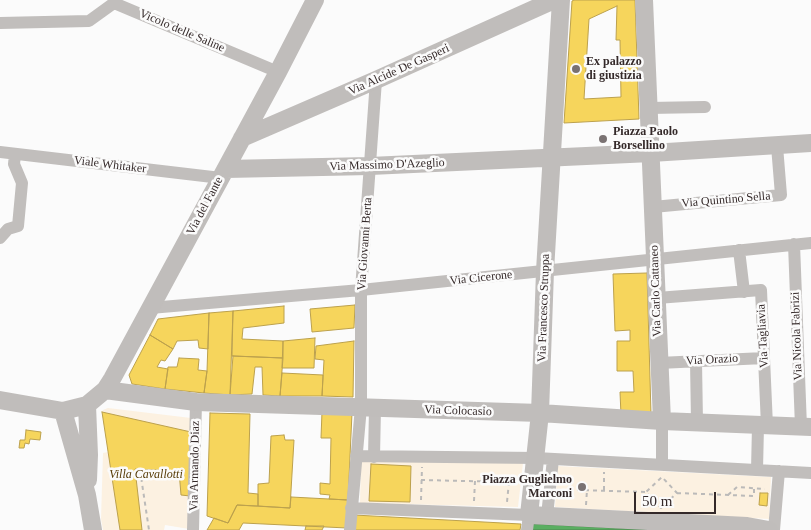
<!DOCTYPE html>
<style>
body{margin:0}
#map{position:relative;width:811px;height:530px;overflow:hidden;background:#fbfbfb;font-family:Georgia,serif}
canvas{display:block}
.scale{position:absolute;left:634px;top:492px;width:82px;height:22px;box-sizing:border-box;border:2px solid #342929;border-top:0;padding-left:6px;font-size:15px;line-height:18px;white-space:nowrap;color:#342929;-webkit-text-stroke:4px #fbfbfb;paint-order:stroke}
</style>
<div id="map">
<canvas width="811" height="530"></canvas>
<div class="scale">50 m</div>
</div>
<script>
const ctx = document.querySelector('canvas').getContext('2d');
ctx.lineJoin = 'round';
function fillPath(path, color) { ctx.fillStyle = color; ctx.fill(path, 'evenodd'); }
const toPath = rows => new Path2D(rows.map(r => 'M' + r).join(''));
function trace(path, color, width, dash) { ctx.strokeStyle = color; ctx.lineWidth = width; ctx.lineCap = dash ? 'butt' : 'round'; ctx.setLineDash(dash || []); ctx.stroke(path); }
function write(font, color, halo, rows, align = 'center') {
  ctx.font = font + ' Georgia,serif'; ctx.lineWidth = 5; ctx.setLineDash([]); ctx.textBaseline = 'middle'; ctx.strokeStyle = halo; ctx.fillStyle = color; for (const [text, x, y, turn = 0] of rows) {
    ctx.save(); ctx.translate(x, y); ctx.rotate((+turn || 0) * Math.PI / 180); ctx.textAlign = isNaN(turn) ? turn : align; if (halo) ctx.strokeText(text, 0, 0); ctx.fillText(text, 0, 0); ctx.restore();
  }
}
fillPath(toPath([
 [108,408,191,418,189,529,165,525,164,530,103,530,101,519,103,453,108,452,102,412,103,410],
 [361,461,523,463,518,507,360,503],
 [558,466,771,477,769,519,555,507]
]), '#fcf1e1');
const homes = toPath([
 [574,0,635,0,639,119,564,123,572,1,574,0],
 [617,6,616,40,620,40,621,97,584,99,589,19,617,6],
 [647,273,651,414,621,415,620,392,634,392,633,371,617,371,617,341,630,341,630,330,615,331,613,274,647,273],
 [355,305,354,328,312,332,310,309,355,305],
 [284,306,284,323,243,328,242,339,283,341,283,358,232,356,233,311,284,306],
 [233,311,230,395,204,393,207,371,209,313,233,311],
 [209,313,208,349,199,348,198,340,177,341,173,349,150,335,158,319,209,313],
 [150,335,173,349,165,361,161,360,157,367,168,369,165,389,132,384,129,375,150,335],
 [315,338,314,368,282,368,283,341,315,338],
 [354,341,353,397,322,396,324,360,315,359,316,346,354,341],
 [233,356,283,358,280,396,263,395,262,367,255,367,252,394,230,395,233,356],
 [179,358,199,359,198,370,207,371,204,393,165,389,168,367,177,367,179,358],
 [282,373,323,375,322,396,280,396,282,373],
 [102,412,191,432,190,496,181,495,179,471,135,469,142,530,120,530,102,412],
 [322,412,352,413,348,500,329,499,330,495,320,494,320,483,330,484,331,438,321,438,322,412],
 [210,413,250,414,248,493,258,494,258,506,237,505,228,523,207,516,210,413],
 [26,430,41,432,40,440,30,439,29,444,25,443,24,448,19,448,20,440,25,440,26,430],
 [284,435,285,440,294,440,290,508,258,506,258,484,269,483,271,436,284,435],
 [371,464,411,466,410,502,369,501,371,464],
 [760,493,768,493,767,506,759,505,760,493],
 [291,497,348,500,347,528,243,523,239,530,207,530,214,518,228,523,237,505,290,508,291,497],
 [354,515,521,524,520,530,353,530,354,515],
 [306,526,324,526,322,530,305,530,306,526]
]);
fillPath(homes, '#f6d55c');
trace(homes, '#bca14d', 1);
const public = toPath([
 [533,524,653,530,532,530,533,524]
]);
fillPath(public, '#5aae61');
trace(public, '#4f8650', 1);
trace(toPath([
 [140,470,149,530],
 [421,480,509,482,507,502],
 [577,490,646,492,661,508,677,493,662,477,646,492],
 [604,490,604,472],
 [677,493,754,496,754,488],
 [728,495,737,487,765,489],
 [421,500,422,467],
 [474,501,475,481],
 [586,505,587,490]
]), '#bbbab9', 2, [4, 4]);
trace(toPath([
 [0,23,89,21,114,3,278,72],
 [649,108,705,107],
 [0,152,221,178],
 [653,207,781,195,777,146],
 [0,238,8,229,18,226,22,183,14,164,15,154],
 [794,244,801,427],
 [739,250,744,292],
 [657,298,761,290,767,426],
 [150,308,361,290,811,243],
 [696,361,697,422],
 [659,363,764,358],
 [662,421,662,465],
 [356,456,536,458,811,473],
 [374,457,375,408],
 [757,470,758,426],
 [351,508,529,515,527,530],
 [547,516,553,459],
 [193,530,196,402],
 [350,530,361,407,361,290,376,80],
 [774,530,779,471]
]), '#c1bebc', 12);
trace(toPath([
 [561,0,545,271,540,413,529,515,747,526,769,530],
 [644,0,662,421],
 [242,138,376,80,554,0],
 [226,169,370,166,651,153,811,143],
 [105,390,196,402,540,413,662,421,811,427],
 [0,400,63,411,87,405,105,390,112,379,278,72,315,0],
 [87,405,89,455,88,480],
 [63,411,87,495,93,530]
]), '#c0bdbb', 18);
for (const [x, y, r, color] of [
 [576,69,5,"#7a7272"],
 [603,139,5,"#7a7272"],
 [582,487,5,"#7a7272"]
]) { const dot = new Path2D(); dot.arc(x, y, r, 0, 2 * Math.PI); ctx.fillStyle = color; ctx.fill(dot); trace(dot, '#fbfbfb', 2); }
write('12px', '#342929', '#fbfbfb', [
 ["Vicolo delle Saline",182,31,23],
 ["Via Alcide De Gasperi",399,70,-24],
 ["Viale Whitaker",110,165,7],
 ["Via Massimo D'Azeglio",387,165,-2],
 ["Via Quintino Sella",726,200,-5],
 ["Via del Fante",205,206,-62],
 ["Via Giovanni Berta",365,244,-86],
 ["Via Cicerone",481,278,-6],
 ["Via Carlo Cattaneo",656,291,-92],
 ["Via Francesco Struppa",544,308,-88],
 ["Via Tagliavia",763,336,-93],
 ["Via Nicola Fabrizi",797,336,-92],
 ["Via Orazio",712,360,-3],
 ["Via Colocasio",458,411,2],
 ["Via Armando Diaz",195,466,-89]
]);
write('bold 12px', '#342929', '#fbfbfb', [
 ["Ex palazzo",586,62],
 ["di giustizia",586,76],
 ["Piazza Paolo",613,132],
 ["Borsellino",613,146],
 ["Piazza Guglielmo",572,480,"right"],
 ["Marconi",572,494,"right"]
], 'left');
write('italic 12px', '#573b06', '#fbfbfb', [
 ["Villa Cavallotti",146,475]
]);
</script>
